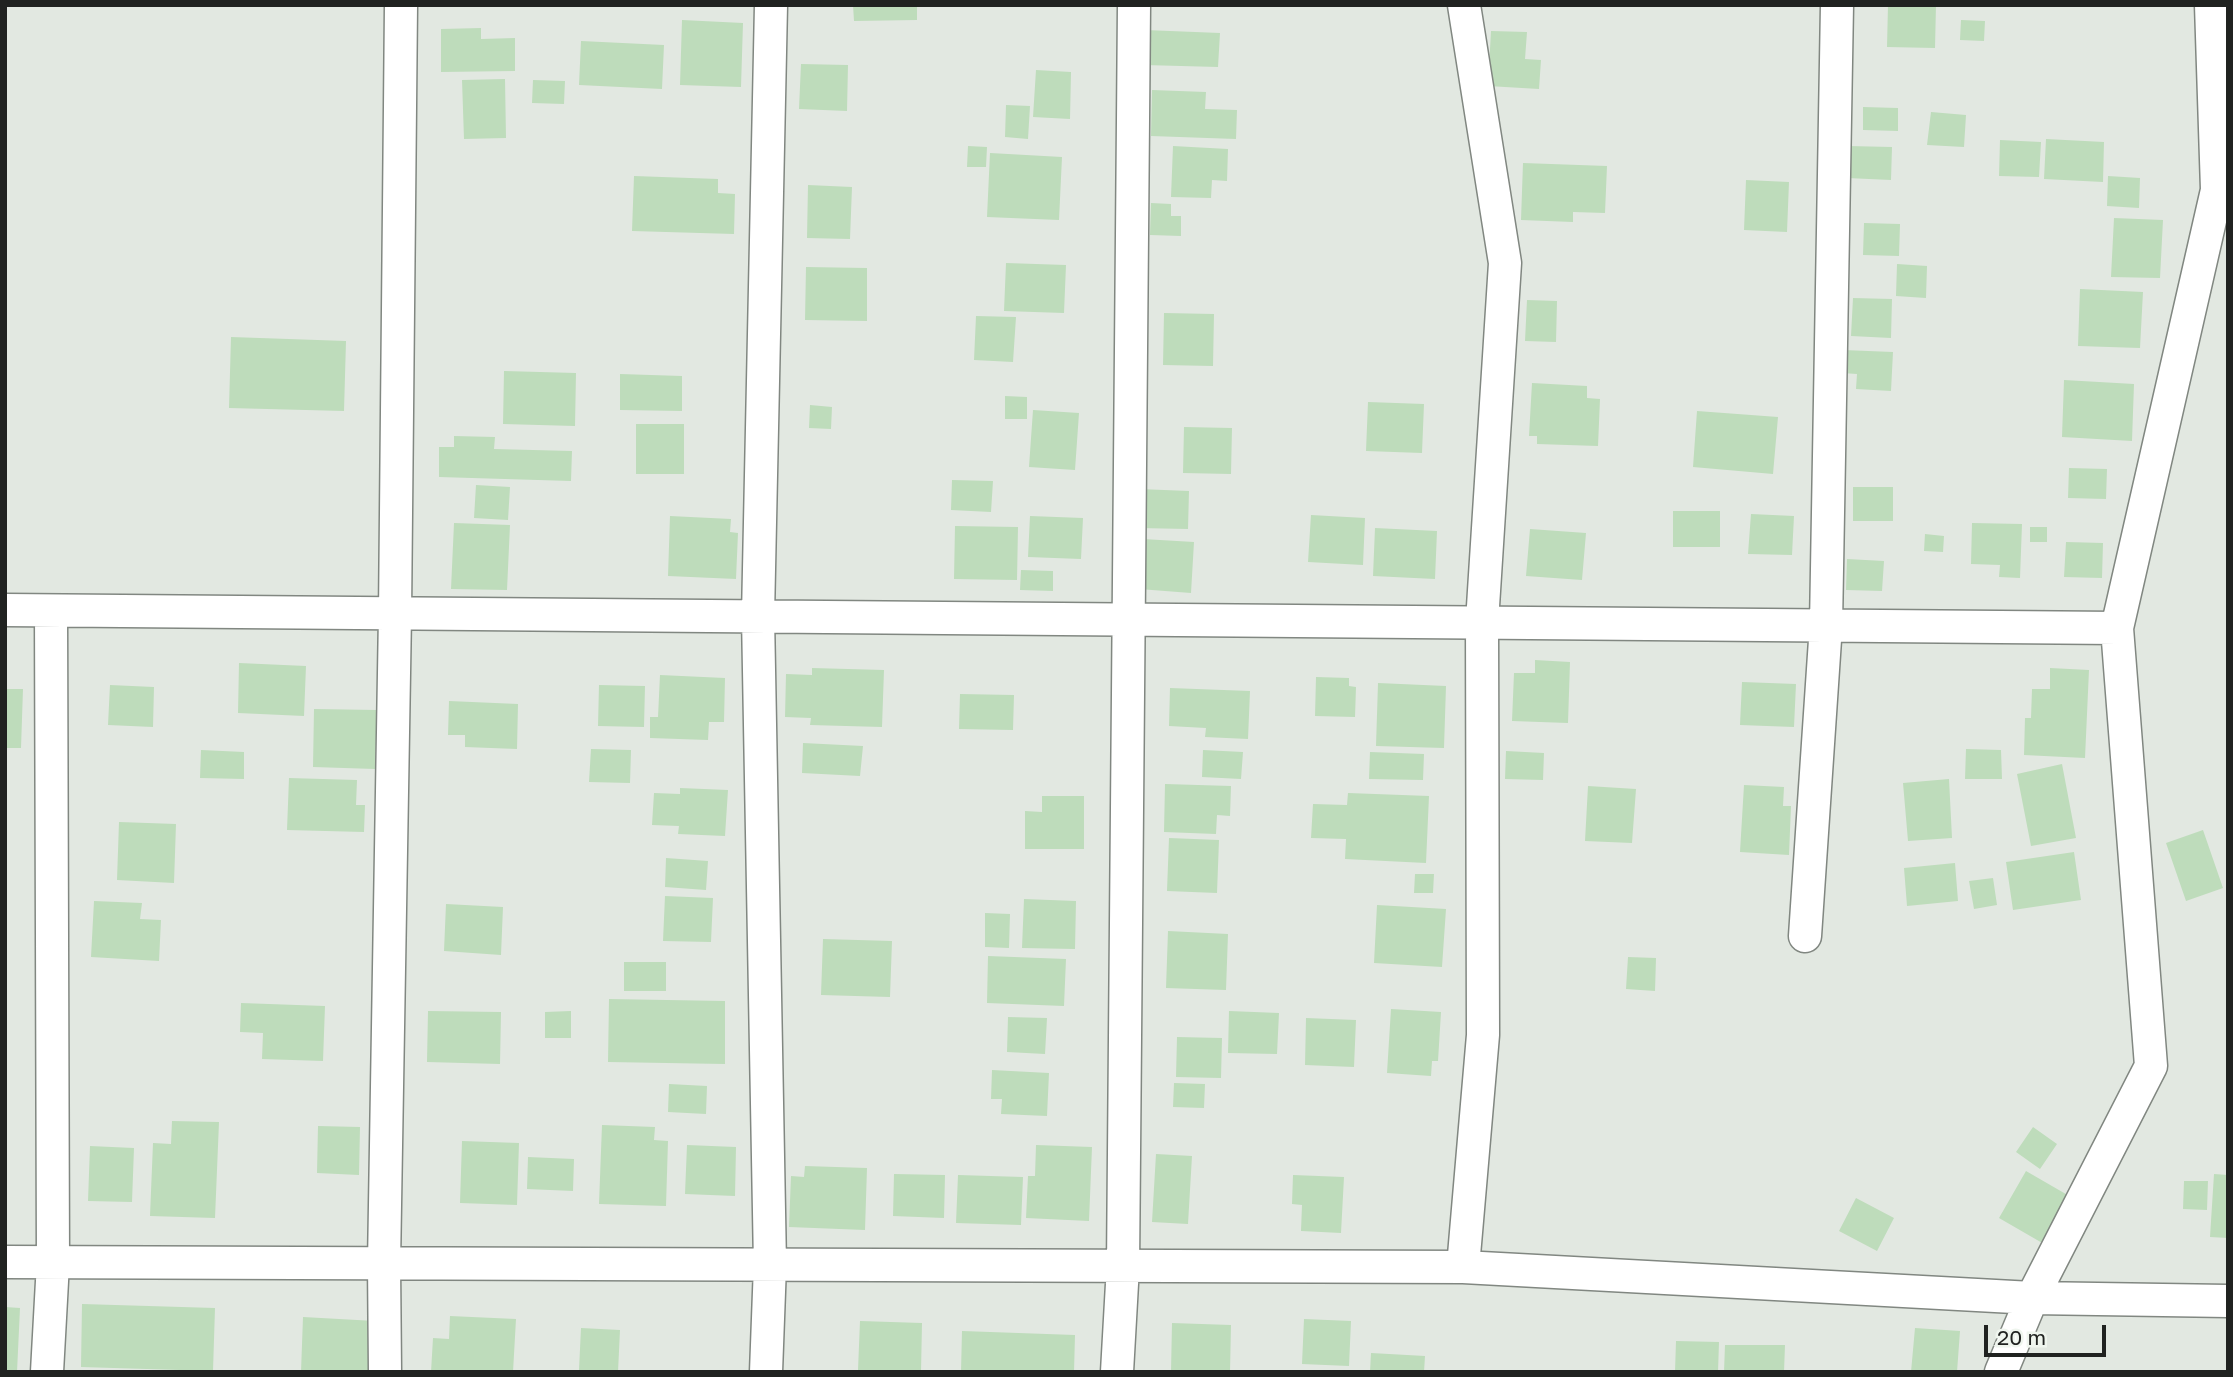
<!DOCTYPE html>
<style>
body{margin:0}
#map{position:relative;width:2233px;height:1377px;overflow:hidden;background:#e2e8e1;font-family:"Golos Text",sans-serif}
canvas{display:block}
.frame{position:absolute;inset:0;border:7px solid #202220;pointer-events:none}
.scale{position:absolute;left:1984px;top:1325px;width:122px;height:32px;box-sizing:border-box;border:4px solid #202220;border-top:0;padding-left:9px;font-size:21px;line-height:24px;white-space:nowrap;color:#202220;-webkit-text-stroke:5px #eff5ee;paint-order:stroke}
</style>
<div id="map">
<canvas width="2233" height="1377"></canvas>
<div class="frame"></div>
<div class="scale">20 m</div>
</div>
<script>
const ctx = document.querySelector('canvas').getContext('2d');
ctx.lineJoin = 'round';
function fillPath(path, color) { ctx.fillStyle = color; ctx.fill(path, 'evenodd'); }
const toPath = rows => new Path2D(rows.map(r => 'M' + r).join(''));
function trace(path, color, width, dash) { ctx.strokeStyle = color; ctx.lineWidth = width; ctx.lineCap = dash ? 'butt' : 'round'; ctx.setLineDash(dash || []); ctx.stroke(path); }
fillPath(toPath([
 [853,5,917,5,917,20,854,21],
 [1888,5,1936,5,1935,48,1887,47],
 [682,20,743,23,741,87,680,85],
 [1961,20,1985,21,1984,41,1960,40],
 [481,28,481,39,515,38,515,71,441,72,441,29],
 [1145,30,1220,33,1218,67,1144,65],
 [1491,31,1527,32,1525,59,1541,60,1539,89,1488,86],
 [581,41,664,45,662,89,579,85],
 [801,64,848,65,847,111,799,109],
 [1036,70,1071,72,1070,119,1033,117],
 [505,79,506,138,464,139,462,80],
 [533,80,565,81,564,104,532,103],
 [1152,90,1206,92,1205,109,1237,110,1236,139,1151,136],
 [1006,105,1030,106,1028,139,1005,137],
 [1863,107,1898,108,1898,131,1863,130],
 [1931,112,1966,115,1964,147,1927,145],
 [2046,139,2104,142,2103,182,2044,179],
 [2000,140,2041,142,2039,177,1999,176],
 [968,146,987,147,986,167,967,167],
 [1173,146,1228,149,1227,181,1212,180,1211,198,1171,197],
 [1848,146,1892,147,1891,180,1847,178],
 [990,153,1062,157,1059,220,987,217],
 [1523,163,1607,166,1605,213,1573,212,1573,222,1521,220],
 [634,176,718,179,718,193,735,194,734,234,632,231],
 [2108,176,2140,178,2139,208,2107,206],
 [1746,180,1789,182,1787,232,1744,230],
 [808,185,852,187,850,239,807,238],
 [1151,203,1171,204,1171,216,1181,216,1181,236,1150,235],
 [2114,218,2163,220,2160,278,2111,277],
 [1864,223,1900,224,1899,256,1863,255],
 [1006,263,1066,265,1064,313,1004,311],
 [1897,264,1927,266,1926,298,1896,296],
 [806,267,867,268,867,321,805,320],
 [2080,289,2143,292,2140,348,2078,346],
 [1853,298,1892,299,1891,338,1851,336],
 [1527,300,1557,301,1556,342,1525,341],
 [1164,313,1214,314,1213,366,1163,365],
 [976,316,1016,317,1013,362,974,360],
 [231,337,346,341,344,411,229,408],
 [1843,350,1893,352,1891,391,1856,389,1857,374,1842,373],
 [504,371,576,373,575,426,503,424],
 [620,374,682,376,682,411,620,410],
 [2064,380,2134,384,2132,441,2062,437],
 [1532,383,1587,386,1587,398,1600,399,1598,446,1537,444,1537,436,1529,436],
 [1005,396,1027,397,1027,419,1005,419],
 [1368,402,1424,404,1422,453,1366,451],
 [810,405,832,407,831,429,809,428],
 [1033,410,1079,413,1075,470,1029,467],
 [1697,411,1778,417,1773,474,1693,467],
 [636,424,684,424,684,474,636,474],
 [1184,427,1232,428,1231,474,1183,473],
 [454,436,495,437,494,449,572,451,571,481,439,477,439,447,454,447],
 [2069,468,2107,469,2106,499,2068,498],
 [952,480,993,481,991,512,951,510],
 [476,485,510,487,508,520,474,518],
 [1853,487,1893,487,1893,521,1853,521],
 [1139,489,1189,491,1188,529,1138,528],
 [1673,511,1720,511,1720,547,1673,547],
 [1751,514,1794,516,1792,555,1748,554],
 [1311,515,1365,518,1363,565,1308,562],
 [670,516,731,519,730,532,738,533,736,579,668,576],
 [1030,516,1083,518,1081,559,1028,557],
 [454,523,510,525,507,590,451,589],
 [1972,523,2022,524,2020,578,1999,577,2000,565,1971,564],
 [955,526,1018,527,1017,580,954,579],
 [2030,527,2047,527,2047,542,2030,542],
 [1375,528,1437,531,1435,579,1373,576],
 [1530,529,1586,533,1582,580,1526,576],
 [1925,534,1944,536,1943,552,1924,551],
 [1143,539,1194,542,1191,593,1139,589],
 [2066,542,2103,543,2102,578,2064,577],
 [1847,559,1884,561,1882,591,1846,590],
 [1021,570,1053,571,1053,591,1020,590],
 [1535,660,1570,662,1568,723,1512,721,1514,673,1535,673],
 [239,663,306,666,304,716,238,713],
 [812,668,884,670,882,727,810,725,811,718,785,717,786,674,812,675],
 [2050,668,2089,670,2085,758,2024,755,2025,718,2031,718,2032,689,2050,689],
 [660,675,725,678,724,722,709,722,708,740,650,738,650,717,658,717],
 [1316,677,1349,678,1349,686,1356,687,1355,717,1315,716],
 [1742,682,1796,684,1794,727,1740,725],
 [1378,683,1446,686,1444,748,1376,746],
 [110,685,154,687,153,727,108,725],
 [599,685,645,686,644,727,598,726],
 [1170,688,1250,691,1248,739,1205,737,1206,728,1169,726],
 [5,689,23,689,21,748,5,748],
 [960,694,1014,695,1013,730,959,729],
 [449,701,518,704,517,749,465,747,465,735,448,735],
 [314,709,377,710,375,769,313,767],
 [803,743,863,746,860,776,802,773],
 [591,749,631,750,630,783,589,782],
 [1966,749,2001,750,2002,779,1965,779],
 [201,750,244,752,244,779,200,778],
 [1203,750,1243,752,1241,779,1202,777],
 [1506,751,1544,753,1543,780,1505,779],
 [1370,752,1424,754,1423,780,1369,779],
 [2062,764,2076,838,2031,846,2017,774],
 [289,778,357,780,356,805,365,805,364,832,287,830],
 [1949,779,1952,838,1908,841,1903,783],
 [1165,784,1231,786,1230,816,1217,815,1216,834,1164,832],
 [1744,785,1784,787,1783,806,1791,806,1789,855,1740,852],
 [1588,786,1636,789,1632,843,1585,841],
 [680,788,728,790,725,836,678,834,679,826,652,825,654,793,680,794],
 [1348,793,1429,796,1426,863,1345,859,1346,839,1311,838,1313,804,1347,805],
 [1042,796,1084,796,1084,849,1025,849,1025,811,1042,812],
 [119,822,176,824,174,883,117,880],
 [2203,830,2223,888,2186,901,2166,843],
 [1169,838,1219,840,1217,893,1167,891],
 [2074,852,2081,900,2013,910,2006,862],
 [666,858,708,861,706,890,665,887],
 [1955,863,1958,901,1907,906,1904,868],
 [1415,874,1434,874,1433,893,1414,893],
 [1993,878,1997,905,1974,909,1969,881],
 [665,896,713,898,711,942,663,941],
 [1024,899,1076,901,1075,949,1022,948],
 [94,901,142,903,140,919,161,920,159,961,91,957],
 [446,904,503,907,501,955,444,951],
 [1377,905,1446,909,1442,967,1374,963],
 [985,913,1010,914,1009,948,985,947],
 [1168,931,1228,934,1226,990,1166,988],
 [823,939,892,941,890,997,821,995],
 [988,956,1066,959,1064,1006,987,1003],
 [1628,957,1656,958,1655,991,1626,989],
 [624,962,666,962,666,991,624,991],
 [609,999,725,1001,725,1064,608,1062],
 [241,1003,325,1006,323,1061,262,1059,263,1033,240,1032],
 [1391,1009,1441,1012,1438,1061,1432,1061,1431,1076,1387,1073],
 [428,1011,501,1012,500,1064,427,1062],
 [571,1011,571,1038,545,1038,545,1012],
 [1229,1011,1279,1013,1277,1054,1228,1053],
 [1008,1017,1047,1018,1045,1054,1007,1052],
 [1306,1018,1356,1020,1354,1067,1305,1065],
 [1177,1037,1222,1038,1221,1078,1176,1077],
 [992,1070,1049,1073,1047,1116,1001,1114,1002,1099,991,1099],
 [1174,1083,1205,1084,1204,1108,1173,1107],
 [669,1084,707,1086,706,1114,668,1112],
 [172,1121,219,1122,215,1218,150,1216,153,1143,171,1144],
 [602,1125,655,1127,654,1140,668,1141,666,1206,599,1204],
 [318,1126,360,1127,359,1175,317,1173],
 [2033,1127,2057,1144,2040,1169,2016,1152],
 [462,1141,519,1143,517,1205,460,1203],
 [687,1145,736,1147,735,1196,685,1194],
 [1036,1145,1092,1147,1089,1221,1026,1218,1028,1176,1035,1176],
 [90,1146,134,1148,132,1202,88,1201],
 [1156,1154,1192,1156,1188,1224,1152,1222],
 [528,1157,574,1159,573,1191,527,1189],
 [805,1166,867,1168,865,1230,789,1227,791,1176,804,1177],
 [2026,1171,2071,1197,2044,1244,1999,1218],
 [894,1174,945,1175,944,1218,893,1216],
 [2214,1174,2228,1175,2228,1238,2210,1237],
 [958,1175,1023,1177,1021,1225,956,1223],
 [1293,1175,1344,1177,1341,1233,1301,1231,1302,1205,1292,1204],
 [2184,1181,2208,1181,2207,1210,2183,1209],
 [1856,1198,1894,1218,1877,1251,1839,1231],
 [82,1304,215,1308,213,1371,81,1367],
 [5,1307,20,1308,17,1372,5,1372],
 [450,1316,516,1319,513,1372,431,1372,433,1338,449,1339],
 [303,1317,375,1321,373,1372,301,1372],
 [1304,1319,1351,1321,1349,1366,1302,1364],
 [860,1321,922,1323,921,1372,858,1370],
 [1172,1323,1231,1325,1230,1372,1171,1372],
 [581,1328,620,1330,618,1372,579,1370],
 [1915,1328,1960,1331,1957,1372,1911,1372],
 [962,1331,1075,1335,1074,1372,961,1372],
 [1676,1341,1719,1342,1718,1372,1675,1372],
 [1725,1345,1785,1345,1784,1372,1724,1372],
 [1371,1353,1425,1356,1424,1372,1370,1372]
]), '#bedcbb');
const minor = toPath([
 [5,610,2117,628],
 [1805,936,1826,625,1837,5],
 [5,1262,1463,1267,2032,1298,2228,1301],
 [1463,1267,1483,1035,1482,622,1505,263,1464,5],
 [47,1372,53,1263,51,611],
 [385,1372,384,1264,395,614,401,5],
 [766,1372,770,1265,758,616,771,5],
 [1117,1372,1123,1266,1134,5],
 [2001,1372,2032,1298,2151,1066,2117,628,2217,190,2211,5]
]);
trace(minor, '#818781', 35);
trace(minor, '#fff', 32);
</script>
